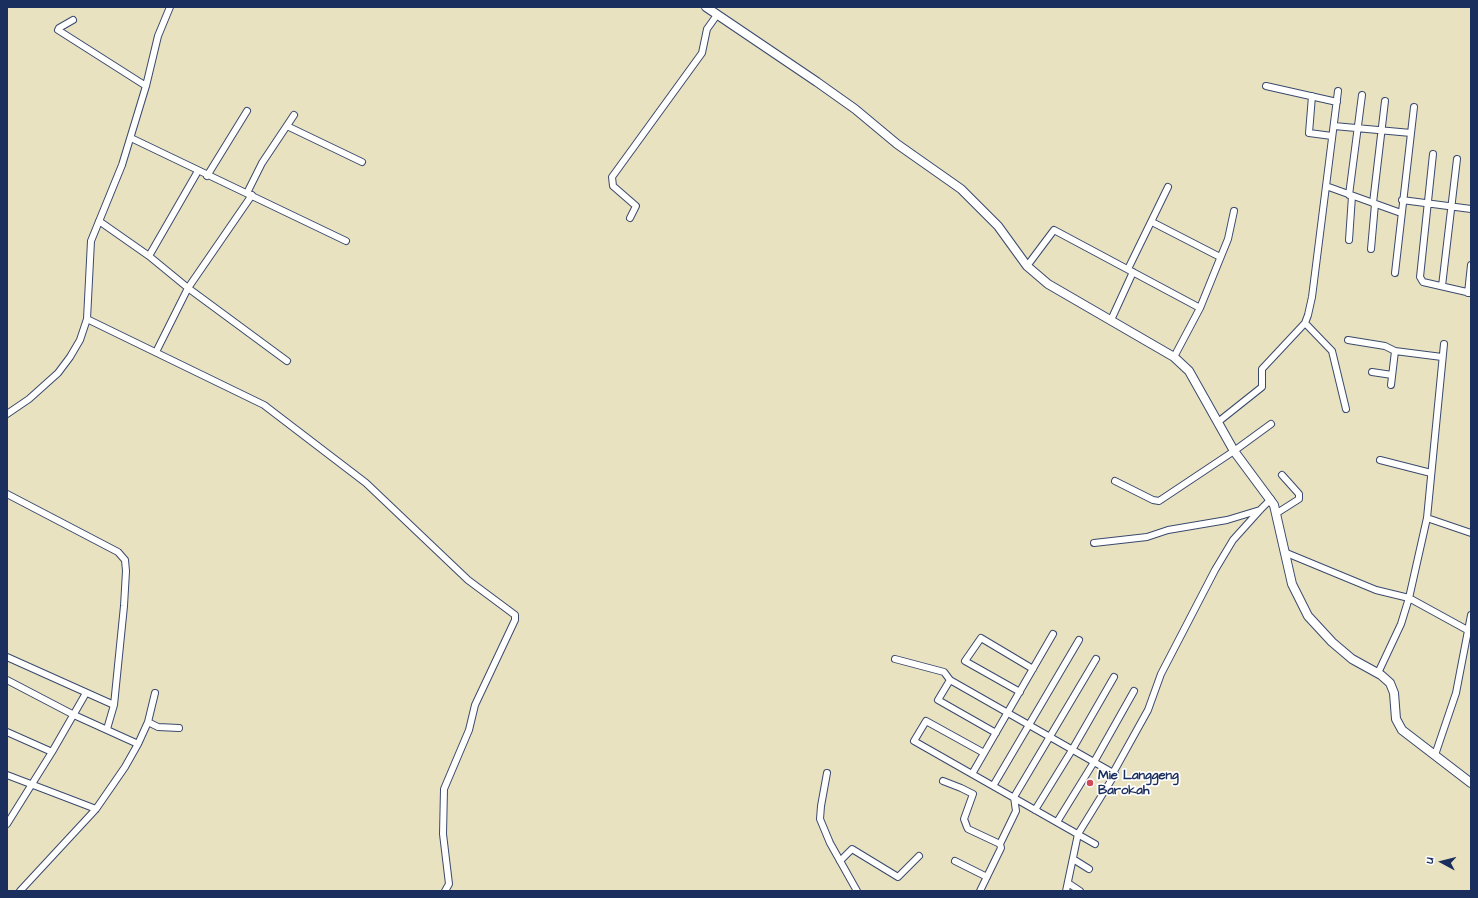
<!DOCTYPE html>
<style>
body{margin:0}
#map{position:relative;width:1478px;height:898px;overflow:hidden;background:#e9e2c1;font-family:"Architects Daughter",sans-serif}
canvas{display:block}
.frame{position:absolute;inset:0;border:8px solid #1b2f5e;pointer-events:none}
.north{position:absolute;left:1422px;top:842px;width:40px;height:40px;-webkit-text-stroke:3px #fff;paint-order:stroke;rotate:277deg;font-size:11px;font-weight:700;line-height:16px;text-align:center;color:#1b2f5e}
.north::after{content:'';display:block;margin:auto;width:14px;height:18px;background:#1b2f5e;clip-path:polygon(50% 0,100% 100%,50% 72%,0 100%)}
</style>
<div id="map">
<canvas width="1478" height="898"></canvas>
<div class="frame"></div>
<div class="north">U</div>
</div>
<script>
const ctx = document.querySelector('canvas').getContext('2d');
ctx.lineJoin = 'round';
const toPath = rows => new Path2D(rows.map(r => 'M' + r).join(''));
function trace(path, color, width, dash) { ctx.strokeStyle = color; ctx.lineWidth = width; ctx.lineCap = dash ? 'butt' : 'round'; ctx.setLineDash(dash || []); ctx.stroke(path); }
function write(font, color, halo, rows, align = 'center') {
  ctx.font = font + ' "Architects Daughter",sans-serif'; ctx.lineWidth = 3.5; ctx.setLineDash([]); ctx.textBaseline = 'middle'; ctx.strokeStyle = halo; ctx.fillStyle = color; for (const [text, x, y, turn = 0] of rows) {
    ctx.save(); ctx.translate(x, y); ctx.rotate((+turn || 0) * Math.PI / 180); ctx.textAlign = isNaN(turn) ? turn : align; if (halo) ctx.strokeText(text, 0, 0); ctx.fillText(text, 0, 0); ctx.restore();
  }
}
const minor = toPath([
 [73,20,59,28,58,30,146,86],
 [1266,86,1337,102],
 [1312,96,1309,133,1332,136],
 [287,126,362,162],
 [1334,126,1411,133],
 [131,138,346,241],
 [1433,154,1420,277,1423,282,1471,293],
 [207,176,247,111],
 [1326,186,1401,213],
 [247,193,262,163,294,115],
 [1349,195,1362,95],
 [1402,200,1471,209],
 [1373,203,1385,101],
 [630,218,636,206,613,186,612,177,702,53,707,29,717,15],
 [99,221,149,256,188,288,287,361],
 [1152,222,1220,257],
 [1349,240,1352,196],
 [1371,249,1375,204],
 [149,256,198,171],
 [1027,266,1054,230,1200,308],
 [1128,269,1168,187],
 [1395,273,1414,107],
 [1442,286,1457,159],
 [1468,293,1471,265],
 [87,319,264,405,366,483,468,580,515,615,515,620,475,705,469,730,444,789,443,834,449,884,445,891],
 [1111,320,1133,272],
 [1305,323,1332,351,1346,409],
 [1348,340,1385,346,1395,351,1442,357],
 [156,352,188,288,252,195],
 [1174,357,1200,308,1228,239,1234,211],
 [1372,372,1392,375],
 [1391,385,1395,351],
 [7,414,29,399,58,373,70,357,80,340,87,319,91,241,122,165,146,86,158,36,170,7],
 [1218,422,1262,387,1262,369,1305,323,1308,315,1312,297,1338,91],
 [1380,460,1431,473],
 [1115,481,1153,500,1159,501,1234,451,1271,424],
 [7,494,118,552,125,560,126,571,124,606,114,705,107,729],
 [1277,513,1299,499,1299,494,1282,475],
 [1427,518,1471,533],
 [1094,543,1147,537,1168,530,1227,520,1260,510],
 [1284,552,1376,590,1409,598,1471,632],
 [7,657,114,705],
 [895,659,944,672,950,680,1115,774,1078,834,1066,891],
 [1378,673,1401,624,1409,598,1427,518,1444,344],
 [7,680,74,715,138,744],
 [950,680,938,700,996,733],
 [1020,692,965,661,981,638,1033,669],
 [148,722,158,727,179,728],
 [7,732,52,752],
 [984,753,926,721,914,741,1095,844],
 [1435,755,1456,693,1471,615],
 [827,773,821,806,820,819,830,843,857,891],
 [1113,773,1148,710,1161,674,1215,570,1233,540,1260,510,1271,499],
 [972,774,1053,634],
 [7,775,96,809],
 [943,781,961,788,973,794,964,819,967,827,968,829,1000,844,1001,848,980,891],
 [993,786,1079,640],
 [1035,810,1072,750,1114,677],
 [1057,822,1094,762,1134,691],
 [7,824,52,752,86,693],
 [1000,844,1016,811,1014,797,1096,659],
 [1073,859,1089,869],
 [840,861,852,849,898,877,919,856],
 [955,861,987,877],
 [1068,883,1080,891],
 [20,891,96,809,125,767,138,744,148,722,155,693]
]);
const major = toPath([
 [706,7,817,82,855,109,897,144,961,189,998,226,1027,266,1048,284,1174,357,1189,371,1234,451,1274,505,1292,584,1308,616,1332,642,1352,659,1381,675,1390,683,1394,693,1396,719,1402,730,1471,783]
]);
trace(minor, '#3a4a6d', 8);
trace(major, '#3a4a6d', 10);
trace(minor, '#fff', 6);
trace(major, '#fff', 8);
for (const [x, y, r, color] of [
 [1090,783,4,"#d1495b"]
]) { const dot = new Path2D(); dot.arc(x, y, r, 0, 2 * Math.PI); ctx.fillStyle = color; ctx.fill(dot); trace(dot, '#fff', 1.5); }
write('bold 13px', '#1b2f5e', '#fff', [
 ["Mie Langgeng",1098,776],
 ["Barokah",1098,791]
], 'left');
</script>
